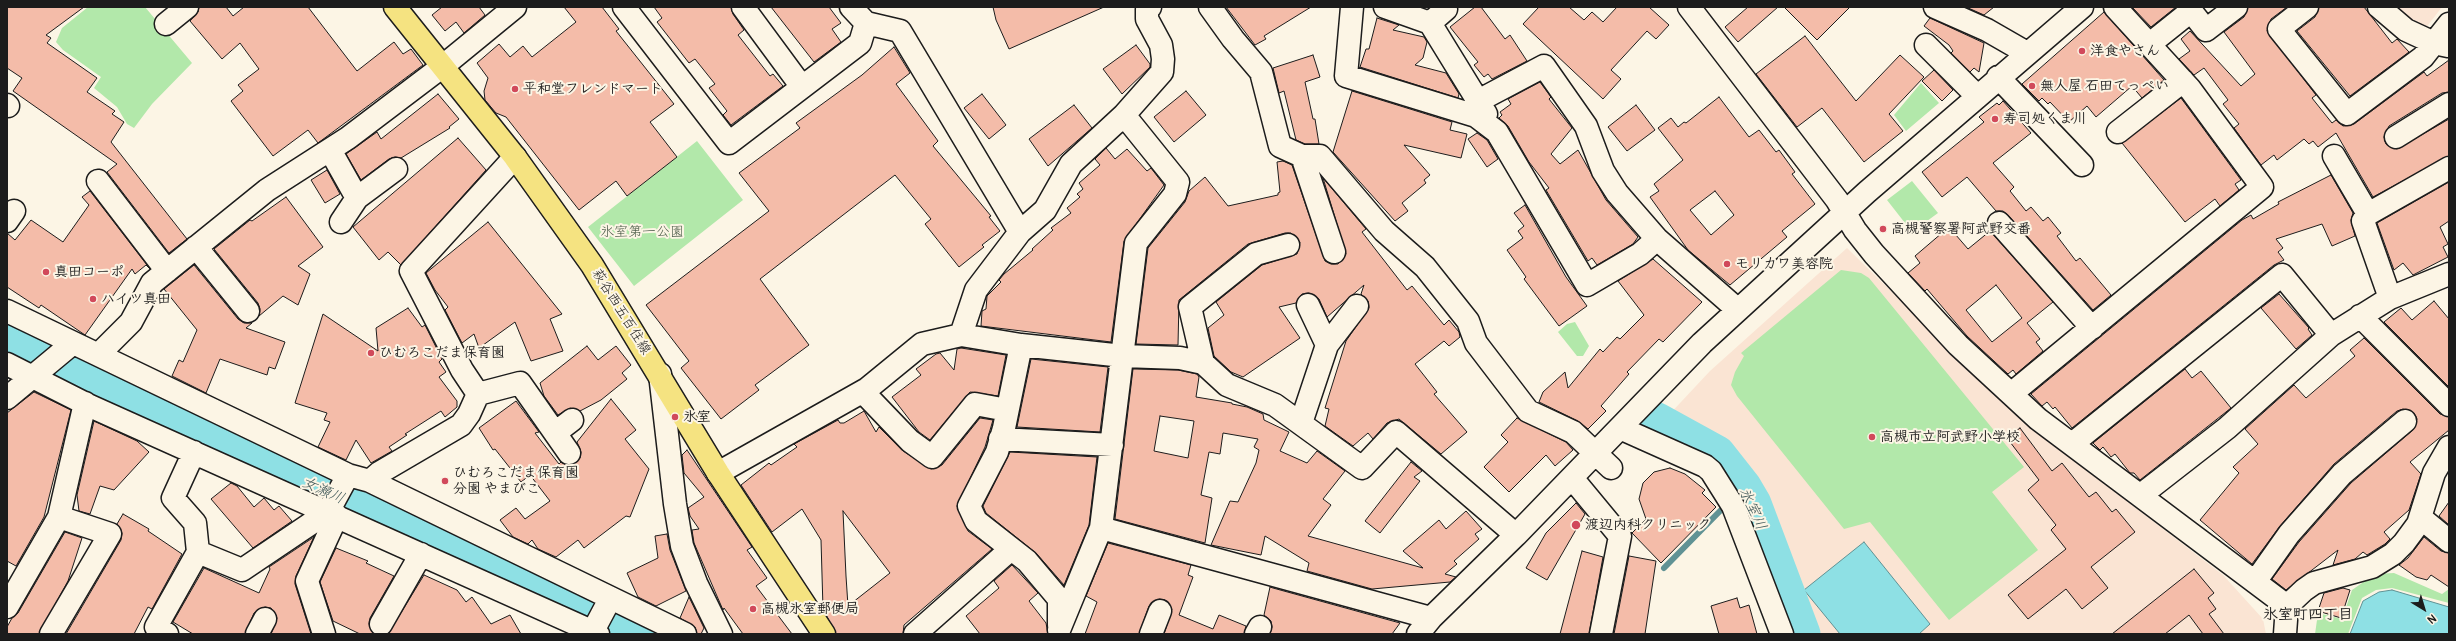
<!DOCTYPE html>
<meta charset="utf-8">
<style>
body{margin:0}
#map{position:relative;width:2456px;height:641px;overflow:hidden;background:#fcf5e5;font-family:Pangolin,sans-serif}
canvas{display:block}
.frame{position:absolute;inset:0;border:8px solid #1c1c1c;pointer-events:none}
.north{position:absolute;left:2404px;top:589px;width:40px;height:40px;-webkit-text-stroke:3px #fcf5e5;paint-order:stroke;rotate:142deg;font-size:11px;font-weight:700;line-height:16px;text-align:center;color:#1c1c1c}
.north::after{content:'';display:block;margin:auto;width:14px;height:18px;background:#1c1c1c;clip-path:polygon(50% 0,100% 100%,50% 72%,0 100%)}
</style>
<div id="map">
<canvas width="2456" height="641"></canvas>
<div class="frame"></div>
<div class="north">N</div>
</div>
<script>
const ctx = document.querySelector('canvas').getContext('2d');
ctx.lineJoin = 'round';
function fillPath(path, color) { ctx.fillStyle = color; ctx.fill(path, 'evenodd'); }
const toPath = rows => new Path2D(rows.map(r => 'M' + r).join(''));
function trace(path, color, width, dash) { ctx.strokeStyle = color; ctx.lineWidth = width; ctx.lineCap = dash ? 'butt' : 'round'; ctx.setLineDash(dash || []); ctx.stroke(path); }
function write(font, color, halo, rows, align = 'center') {
  ctx.font = font + ' Pangolin,"Klee One",sans-serif'; ctx.lineWidth = 4; ctx.setLineDash([]); ctx.textBaseline = 'middle'; ctx.strokeStyle = halo; ctx.fillStyle = color; for (const [text, x, y, turn = 0] of rows) {
    ctx.save(); ctx.translate(x, y); ctx.rotate((+turn || 0) * Math.PI / 180); ctx.textAlign = isNaN(turn) ? turn : align; if (halo) ctx.strokeText(text, 0, 0); ctx.fillText(text, 0, 0); ctx.restore();
  }
}
fillPath(toPath([
 [2391,7,2442,7,2425,29,2408,24],
 [1847,248,2030,427,2223,575,2263,619,2266,634,1807,634,1758,497,1722,450,1694,432,1666,418,1710,371]
]), '#fae4d3');
fillPath(toPath([
 [88,7,145,7,192,63,152,104,134,128,127,124,117,107,94,88,101,77,63,50,56,42,62,28],
 [1921,83,1939,103,1906,131,1894,115],
 [697,141,743,200,634,286,588,227],
 [1912,181,1938,213,1912,232,1887,200],
 [1841,270,1861,273,1869,278,2024,467,1992,492,2038,550,1949,620,1870,522,1844,529,1737,396,1731,385,1735,372,1744,356,1741,353],
 [1575,322,1589,346,1583,356,1577,356,1558,332,1567,324],
 [2394,573,2442,594,2449,589,2449,603,2392,588,2376,590,2362,598,2348,634,2315,634,2318,613,2342,619,2352,590,2375,574]
]), '#b2e8aa');
const water = toPath([
 [1864,542,1930,624,1919,634,1840,634,1804,590,1864,542],
 [2392,590,2449,607,2449,634,2350,634,2363,601,2379,592,2392,590]
]);
fillPath(water, '#8ee0e4');
trace(water, '#609294', 1);
trace(toPath([
 [1664,568,1720,511]
]), '#609294', 6);
trace(toPath([
 [7,335,73,366,252,460,645,634],
 [1657,421,1717,454,1743,487,1753,504,1802,634]
]), '#8ee0e4', 37);
const building = toPath([
 [7,7,84,7,46,35,51,38,47,43,97,78,87,92,115,111,112,114,124,122,111,142,187,239,169,253,107,172,117,164,13,91,22,78,7,68,7,7],
 [199,7,226,7,233,16,244,7,308,7,357,71,394,42,403,54,411,49,423,65,318,143,308,130,273,156,231,101,243,91,238,85,259,69,240,43,222,59,190,21,198,12,199,7],
 [442,7,479,7,485,15,464,33,456,22,445,31,432,15,442,7],
 [564,7,602,7,619,29,616,31,674,104,650,122,677,157,627,196,616,181,579,210,506,117,496,113,485,100,484,91,488,78,477,63,499,44,510,57,523,46,532,57,576,22,564,7],
 [654,7,731,7,733,14,744,30,738,35,770,76,773,74,783,86,731,125,723,115,727,111,709,88,715,84,695,59,689,63,657,22,662,18,654,7],
 [771,7,829,7,841,23,832,29,841,42,814,62,771,7],
 [993,7,1104,7,1009,49,996,20,993,7],
 [1226,7,1311,7,1264,36,1266,39,1255,45,1226,7],
 [1475,7,1481,7,1505,39,1510,35,1527,61,1492,79,1488,74,1484,77,1474,65,1478,62,1450,27,1475,7],
 [1539,7,1569,7,1584,20,1592,12,1603,22,1617,7,1649,7,1669,25,1656,39,1647,31,1611,70,1621,79,1603,99,1523,24,1539,7],
 [1748,7,1778,7,1738,42,1725,27,1748,7],
 [1784,7,1850,7,1817,40,1784,7],
 [1966,7,1994,7,1984,15,1966,7],
 [2132,7,2176,7,2151,27,2132,7],
 [2248,7,2287,7,2271,19,2267,31,2316,95,2312,98,2332,123,2336,120,2343,126,2354,124,2424,72,2427,76,2449,60,2449,92,2442,93,2389,126,2384,137,2386,144,2397,149,2449,119,2449,156,2373,197,2336,133,2318,147,2313,141,2309,144,2304,139,2277,160,2274,155,2261,165,2234,128,2239,124,2223,104,2228,100,2204,68,2194,75,2179,59,2190,51,2181,39,2190,31,2241,86,2255,74,2224,32,2244,17,2248,7],
 [2319,7,2364,7,2392,43,2397,39,2409,52,2350,96,2297,31,2315,17,2319,7],
 [2104,12,2164,80,2142,98,2132,86,2096,117,2087,106,2069,122,2050,102,2048,104,2042,98,2039,101,2022,84,2104,12],
 [1377,18,1399,25,1393,30,1424,37,1427,42,1423,58,1415,65,1446,73,1459,94,1458,98,1360,67,1366,49,1369,49,1377,18],
 [1930,18,1984,43,1979,72,1974,68,1970,72,1951,53,1953,51,1949,45,1924,26,1930,18],
 [1805,36,1856,101,1900,55,1924,77,1889,114,1903,131,1864,162,1822,108,1797,127,1756,74,1805,36],
 [1136,45,1150,64,1150,67,1122,94,1103,69,1136,45],
 [894,47,910,73,896,84,938,141,933,146,991,216,989,217,1000,231,982,245,984,247,959,267,925,224,931,219,895,175,760,279,809,345,755,385,759,390,721,419,681,368,689,361,646,305,769,211,739,173,800,128,796,123,862,75,894,47],
 [1313,55,1320,77,1305,82,1313,119,1315,119,1319,144,1305,144,1296,140,1284,91,1279,93,1273,68,1313,55],
 [1934,70,1953,90,1942,101,1922,81,1934,70],
 [1540,82,1551,97,1549,99,1572,128,1551,154,1560,164,1578,150,1606,200,1638,237,1633,244,1597,265,1592,258,1588,261,1546,190,1549,188,1529,162,1508,126,1499,118,1502,115,1500,112,1511,104,1508,99,1540,82],
 [1186,91,1206,115,1174,142,1154,117,1186,91],
 [1352,91,1452,122,1450,130,1467,134,1461,158,1404,145,1430,175,1424,180,1426,183,1402,203,1408,211,1395,221,1333,152,1352,91],
 [438,94,459,119,449,127,450,128,401,158,395,157,389,159,361,180,346,154,377,132,381,139,438,94],
 [982,94,1006,125,989,139,964,108,982,94],
 [1719,97,1749,137,1759,130,1776,152,1779,150,1795,172,1792,174,1815,204,1782,231,1787,237,1730,285,1688,250,1650,197,1659,191,1654,184,1683,160,1658,128,1671,118,1678,127,1684,122,1686,123,1719,97],
 [1715,191,1734,215,1711,235,1690,210,1715,191],
 [2181,98,2241,180,2235,184,2239,190,2220,206,2215,199,2185,222,2122,143,2181,98],
 [2003,101,2031,133,1993,163,2014,187,2010,191,2026,211,2031,207,2043,221,2048,217,2061,233,2057,236,2076,261,2080,258,2111,295,2093,310,2008,215,2003,211,1996,211,1967,177,1942,197,1922,172,1984,122,1979,117,1997,103,1999,105,2003,101],
 [1074,105,1092,128,1048,166,1029,139,1074,105],
 [1636,105,1655,130,1627,151,1608,127,1636,105],
 [1477,133,1487,140,1498,159,1487,167,1468,139,1477,133],
 [458,138,486,170,401,265,388,252,379,260,353,227,458,138],
 [1106,148,1115,159,1127,149,1147,171,1151,168,1164,185,1124,241,1111,342,981,326,982,311,986,309,987,296,1001,282,999,280,1004,274,1033,250,1032,249,1053,230,1051,228,1071,213,1067,208,1080,197,1077,194,1083,189,1079,183,1100,165,1095,159,1106,148],
 [1283,161,1292,165,1325,261,1331,264,1338,264,1346,254,1323,178,1366,229,1362,232,1407,290,1412,286,1444,325,1449,320,1459,332,1460,337,1449,346,1444,341,1415,364,1437,392,1434,394,1467,432,1441,454,1399,419,1387,423,1373,439,1368,433,1353,446,1325,426,1329,409,1325,408,1346,341,1369,308,1368,301,1361,294,1364,285,1327,317,1319,299,1309,293,1302,294,1296,303,1279,307,1300,338,1243,377,1231,372,1214,356,1208,328,1224,315,1216,302,1262,265,1297,254,1300,242,1291,233,1285,233,1248,244,1179,300,1178,345,1136,344,1148,248,1185,202,1189,191,1205,177,1228,206,1278,195,1278,193,1280,192,1277,162,1283,161],
 [327,170,340,194,325,203,311,180,327,170],
 [2331,175,2353,213,2351,220,2355,236,2332,246,2322,224,2276,239,2283,248,2278,252,2284,260,2274,265,2072,428,2055,407,2053,409,2047,402,2042,406,2031,394,2242,220,2251,215,2253,219,2279,204,2278,202,2331,175],
 [2449,182,2449,221,2440,227,2448,244,2443,247,2448,257,2413,275,2403,263,2394,270,2377,223,2449,182],
 [90,191,150,269,146,265,135,274,132,269,85,335,41,305,39,308,7,287,7,233,15,240,31,220,63,242,89,205,82,197,90,191],
 [286,197,323,247,298,266,310,274,298,305,283,296,259,316,260,309,258,303,214,249,250,220,252,221,286,197],
 [1525,205,1566,277,1587,306,1559,326,1524,279,1526,277,1507,250,1523,238,1518,231,1524,226,1514,213,1525,205],
 [488,222,562,314,550,319,563,351,531,361,515,322,479,348,474,334,462,343,445,310,448,307,435,290,426,273,488,222],
 [1949,227,1968,249,1990,231,2053,302,2027,323,2040,339,2036,342,2043,351,2016,374,2013,370,2008,374,1967,336,1927,289,1925,291,1908,273,1920,263,1915,256,1949,227],
 [1996,285,2022,318,1992,342,1966,310,1996,285],
 [1653,259,1702,302,1663,342,1659,339,1627,372,1629,374,1601,406,1606,411,1588,429,1578,421,1539,402,1543,392,1565,372,1568,388,1600,349,1603,352,1617,337,1620,339,1644,315,1618,281,1653,259],
 [194,265,238,319,244,323,252,323,246,328,285,342,275,369,269,367,267,375,220,359,206,393,172,376,179,360,183,362,197,330,164,289,194,265],
 [2279,294,2309,328,2308,329,2312,335,2296,349,2261,308,2279,294],
 [2434,301,2449,319,2449,387,2384,322,2401,308,2412,320,2434,301],
 [408,308,422,327,425,325,442,359,439,362,446,372,439,377,457,401,457,407,445,417,441,411,405,434,407,435,389,447,392,451,371,463,356,440,346,460,318,447,330,422,324,420,327,413,295,403,323,314,378,351,376,328,408,308],
 [2364,338,2440,414,2449,417,2449,430,2410,462,2421,474,2409,510,2384,532,2390,539,2385,544,2367,555,2363,552,2355,559,2333,565,2338,550,2286,590,2272,579,2299,542,2351,483,2413,430,2417,419,2414,413,2403,409,2397,411,2334,464,2280,526,2252,564,2200,520,2239,473,2233,467,2258,444,2245,429,2294,385,2306,398,2355,356,2350,350,2364,338],
 [587,346,598,360,616,346,631,365,622,373,627,379,601,400,580,411,570,408,558,415,544,396,540,383,587,346],
 [961,348,1006,355,998,396,970,392,930,440,919,432,892,397,921,375,916,369,936,354,940,353,954,370,957,349,961,348],
 [1031,359,1108,367,1100,432,1017,427,1031,359],
 [1133,369,1178,370,1197,374,1199,377,1196,397,1232,403,1232,404,1247,407,1263,414,1264,420,1289,432,1280,451,1307,463,1317,451,1345,471,1323,499,1331,505,1308,536,1423,568,1403,551,1439,520,1446,529,1466,511,1482,529,1475,534,1479,539,1454,561,1457,564,1445,574,1456,577,1450,582,1372,589,1307,571,1309,563,1265,536,1261,555,1211,545,1230,501,1238,502,1256,463,1259,450,1254,447,1258,439,1223,433,1220,454,1209,452,1201,495,1212,498,1205,543,1115,519,1133,369],
 [1160,416,1194,421,1188,458,1154,451,1160,416],
 [2185,369,2192,378,2201,371,2231,408,2140,480,2134,473,2130,473,2115,454,2111,457,2103,447,2100,450,2093,443,2185,369],
 [34,392,71,410,44,517,16,566,7,561,7,413,34,392],
 [611,399,636,430,625,439,649,469,630,517,626,516,584,548,578,540,556,557,538,549,532,540,528,544,513,537,500,520,516,508,525,519,550,501,530,475,521,482,495,449,493,450,479,428,516,401,539,432,535,433,559,464,561,462,570,465,580,458,581,452,577,442,611,399],
 [864,411,876,432,879,427,903,451,931,469,942,465,980,418,993,420,985,447,957,506,968,531,992,549,904,625,903,634,836,634,823,609,821,540,802,509,772,532,741,485,769,463,771,465,797,447,794,444,838,420,840,423,844,423,864,411],
 [843,511,890,573,848,606,846,576,843,511],
 [1517,418,1566,442,1573,450,1555,466,1546,455,1509,492,1484,467,1508,442,1501,435,1517,418],
 [94,421,137,441,149,452,114,490,100,486,90,514,79,511,77,495,94,421],
 [2020,428,2052,471,2062,463,2089,497,2096,492,2112,512,2116,509,2135,532,2091,567,2108,588,2082,609,2066,589,2028,619,2008,595,2066,549,2051,530,2056,525,2028,490,2039,480,2007,438,2020,428],
 [687,450,752,547,747,550,767,578,756,586,792,634,743,634,724,608,723,610,694,543,692,530,699,529,690,516,688,508,704,497,684,473,682,455,687,450],
 [1010,452,1097,457,1089,525,1064,585,1036,553,986,513,983,506,1010,452],
 [1411,462,1422,471,1414,477,1420,481,1380,533,1365,521,1411,462],
 [1670,468,1685,474,1705,490,1702,493,1716,507,1661,563,1632,533,1646,519,1639,499,1643,483,1654,472,1670,468],
 [231,483,237,486,254,507,264,498,274,510,279,506,292,521,253,548,211,499,231,483],
 [2449,502,2449,525,2439,516,2449,502],
 [1576,503,1585,514,1547,580,1526,568,1546,533,1576,503],
 [123,514,149,529,148,531,182,554,152,609,148,607,134,634,66,634,121,540,122,533,117,524,123,514],
 [65,532,82,538,68,581,39,634,7,634,7,627,12,618,18,613,65,532],
 [667,534,670,550,686,591,656,606,638,597,627,573,658,558,655,536,667,534],
 [314,537,296,576,295,584,311,634,271,634,277,618,271,608,265,607,254,613,245,634,193,634,173,622,204,568,259,593,270,569,269,567,314,537],
 [2424,537,2441,551,2449,553,2449,587,2431,575,2427,580,2416,577,2399,565,2408,558,2424,537],
 [1108,543,1191,565,1188,575,1193,577,1179,615,1213,629,1219,615,1246,626,1244,634,1164,634,1172,609,1165,600,1159,599,1149,606,1139,634,1085,634,1097,602,1086,596,1108,543],
 [336,548,368,561,366,563,394,576,370,618,369,624,374,634,360,634,333,621,320,582,336,548],
 [1582,551,1603,557,1589,634,1560,634,1582,551],
 [1629,556,1656,561,1645,634,1614,634,1629,556],
 [1012,565,1038,593,1029,601,1046,623,1048,634,980,634,966,616,999,588,994,581,1012,565],
 [2194,569,2214,593,2208,598,2216,609,2209,614,2224,634,2203,634,2189,615,2165,634,2112,634,2194,569],
 [424,575,457,590,466,602,472,597,491,624,510,615,521,634,388,634,424,575],
 [1270,587,1273,588,1400,623,1392,634,1270,634,1272,627,1271,621,1264,615,1270,587],
 [2343,588,2350,590,2341,618,2318,611,2324,593,2343,588],
 [689,597,704,628,701,634,697,634,695,627,680,618,689,597],
 [1737,598,1740,608,1749,605,1757,634,1719,634,1711,606,1737,598]
]);
fillPath(building, '#f4bca9');
trace(building, '#1c1c1c', 1);
const minor = toPath([
 [624,7,729,143,860,43,866,23],
 [743,7,802,87],
 [851,7,866,23,900,31,1020,232,1045,210,1071,164,1124,115,1178,182,1175,194,1136,243,1101,528,1059,630],
 [1210,7,1233,39,1261,72,1280,146,1302,156,1320,156,1384,231,1425,267,1468,321,1476,343,1528,411,1573,432,1611,468],
 [1352,7,1346,76,1476,116,1497,132,1587,285,1640,254,1657,239,1617,193,1603,171,1586,126,1544,66,1478,101],
 [1385,7,1430,23,1486,114],
 [1689,7,1837,200,1855,230,1874,254,1958,345,2038,419,2287,606,2285,634],
 [1935,7,1987,30,2027,53],
 [2307,7,2279,29,2347,114,2423,57,2449,24],
 [2379,7,2406,30,2434,43,2448,46],
 [1430,23,1446,9,1444,7],
 [166,24,187,7],
 [2151,43,2191,11,2206,30,2236,7],
 [1926,45,1977,96],
 [1998,77,2082,165],
 [7,105,8,106],
 [1124,115,1162,72,1163,59,1161,45,1147,19,1147,9,1150,7],
 [2118,132,2183,81],
 [2396,137,2449,104],
 [330,150,357,198,396,169],
 [1302,156,1334,252],
 [2334,156,2368,214,2363,221,2390,298],
 [98,181,167,271],
 [2368,214,2449,168],
 [7,221,14,211],
 [341,222,357,198],
 [1999,223,2092,328],
 [1657,239,1738,310],
 [196,247,248,311],
 [7,311,348,475,370,481,685,634],
 [2360,316,2449,405],
 [961,335,976,290,1020,232],
 [1021,345,1004,428,997,452,969,506,976,521,1027,561,1059,599,1059,625],
 [1327,345,1357,306],
 [99,354,131,322,152,283,267,190,348,138,443,66,515,7],
 [1203,363,1190,307,1256,254,1288,245],
 [7,364,90,406,598,634],
 [660,374,675,504,682,546,696,583,721,634],
 [863,392,910,441,932,457,975,404,1007,410],
 [478,394,520,383,569,453],
 [2011,394,2262,187,2190,89,2115,7],
 [7,398,73,343],
 [1301,423,1327,345,1308,305],
 [1620,428,1705,466,1711,471,1733,506,1782,634],
 [555,433,572,420],
 [1000,439,1112,445],
 [2072,444,2282,275,2331,335],
 [718,473,867,389,922,344,961,335,1021,345,1123,356,1180,358,1203,363,1227,385,1275,405,1362,468,1396,432,1516,535],
 [1572,478,1620,536,1601,634],
 [370,481,379,473,461,425,469,414,478,394,462,370,411,271,515,157],
 [2141,495,2227,428,2331,335,2390,298,2449,274],
 [2421,518,2449,541],
 [1101,528,1431,618],
 [198,552,242,570,328,512,348,475],
 [2255,582,2289,534,2342,474,2405,421],
 [2287,606,2304,590,2314,583,2372,567,2393,554,2404,543,2418,524,2434,473,2449,447],
 [7,607,59,517,85,403],
 [381,624,421,554],
 [593,631,610,599],
 [51,634,110,534,59,517],
 [167,634,156,627,198,552,195,523,173,498,194,452],
 [257,634,265,619],
 [324,634,307,581,337,516],
 [915,634,1011,549],
 [1151,634,1160,611],
 [1256,634,1260,627],
 [1418,634,1431,618,1516,535,1702,343,1867,192,2082,7]
]);
const major = toPath([
 [395,7,515,157,592,265,718,473,824,634]
]);
trace(minor, '#1c1c1c', 25);
trace(major, '#1c1c1c', 25);
trace(minor, '#fcf5e5', 22);
trace(major, '#f5e381', 22);
for (const [x, y, r, color] of [
 [2082,51,4,"#d1495b"],
 [2032,86,4,"#d1495b"],
 [515,89,4,"#d1495b"],
 [1995,119,4,"#d1495b"],
 [1883,229,4,"#d1495b"],
 [1727,264,4,"#d1495b"],
 [46,272,4,"#d1495b"],
 [93,299,4,"#d1495b"],
 [371,353,4,"#d1495b"],
 [675,417,4,"#d1495b"],
 [1872,437,4,"#d1495b"],
 [445,481,4,"#d1495b"],
 [1576,525,5,"#d1495b"],
 [753,609,4,"#d1495b"]
]) { const dot = new Path2D(); dot.arc(x, y, r, 0, 2 * Math.PI); ctx.fillStyle = color; ctx.fill(dot); trace(dot, '#fcf5e5', 1.5); }
write('bold 14px', '#1c1c1c', '#fcf5e5', [
 ["洋食やさん",2090,51],
 ["無人屋 石田てっぺい",2040,86],
 ["平和堂フレンドマート",523,89],
 ["寿司処くま川",2003,119],
 ["高槻警察署阿武野交番",1891,229],
 ["モリカワ美容院",1735,264],
 ["真田コーポ",54,272],
 ["ハイツ真田",101,299],
 ["ひむろこだま保育園",379,353],
 ["氷室",683,417],
 ["高槻市立阿武野小学校",1880,437],
 ["ひむろこだま保育園",453,473],
 ["分園 やまびこ",453,489],
 ["渡辺内科クリニック",1585,525],
 ["高槻氷室郵便局",761,609]
], 'left');
write('14px', '#495947', '#fcf5e5', [
 ["氷室第一公園",642,232]
]);
write('14px', '#1c1c1c', '#fcf5e5', [
 ["萩谷西五百住線",621,312,58]
]);
write('italic 15px', '#3e5758', '#fcf5e5', [
 ["女瀬川",323,491,24],
 ["氷室川",1752,509,65]
]);
write('bold 15px', '#1c1c1c', '#fcf5e5', [
 ["氷室町四丁目",2308,615]
]);
</script>
